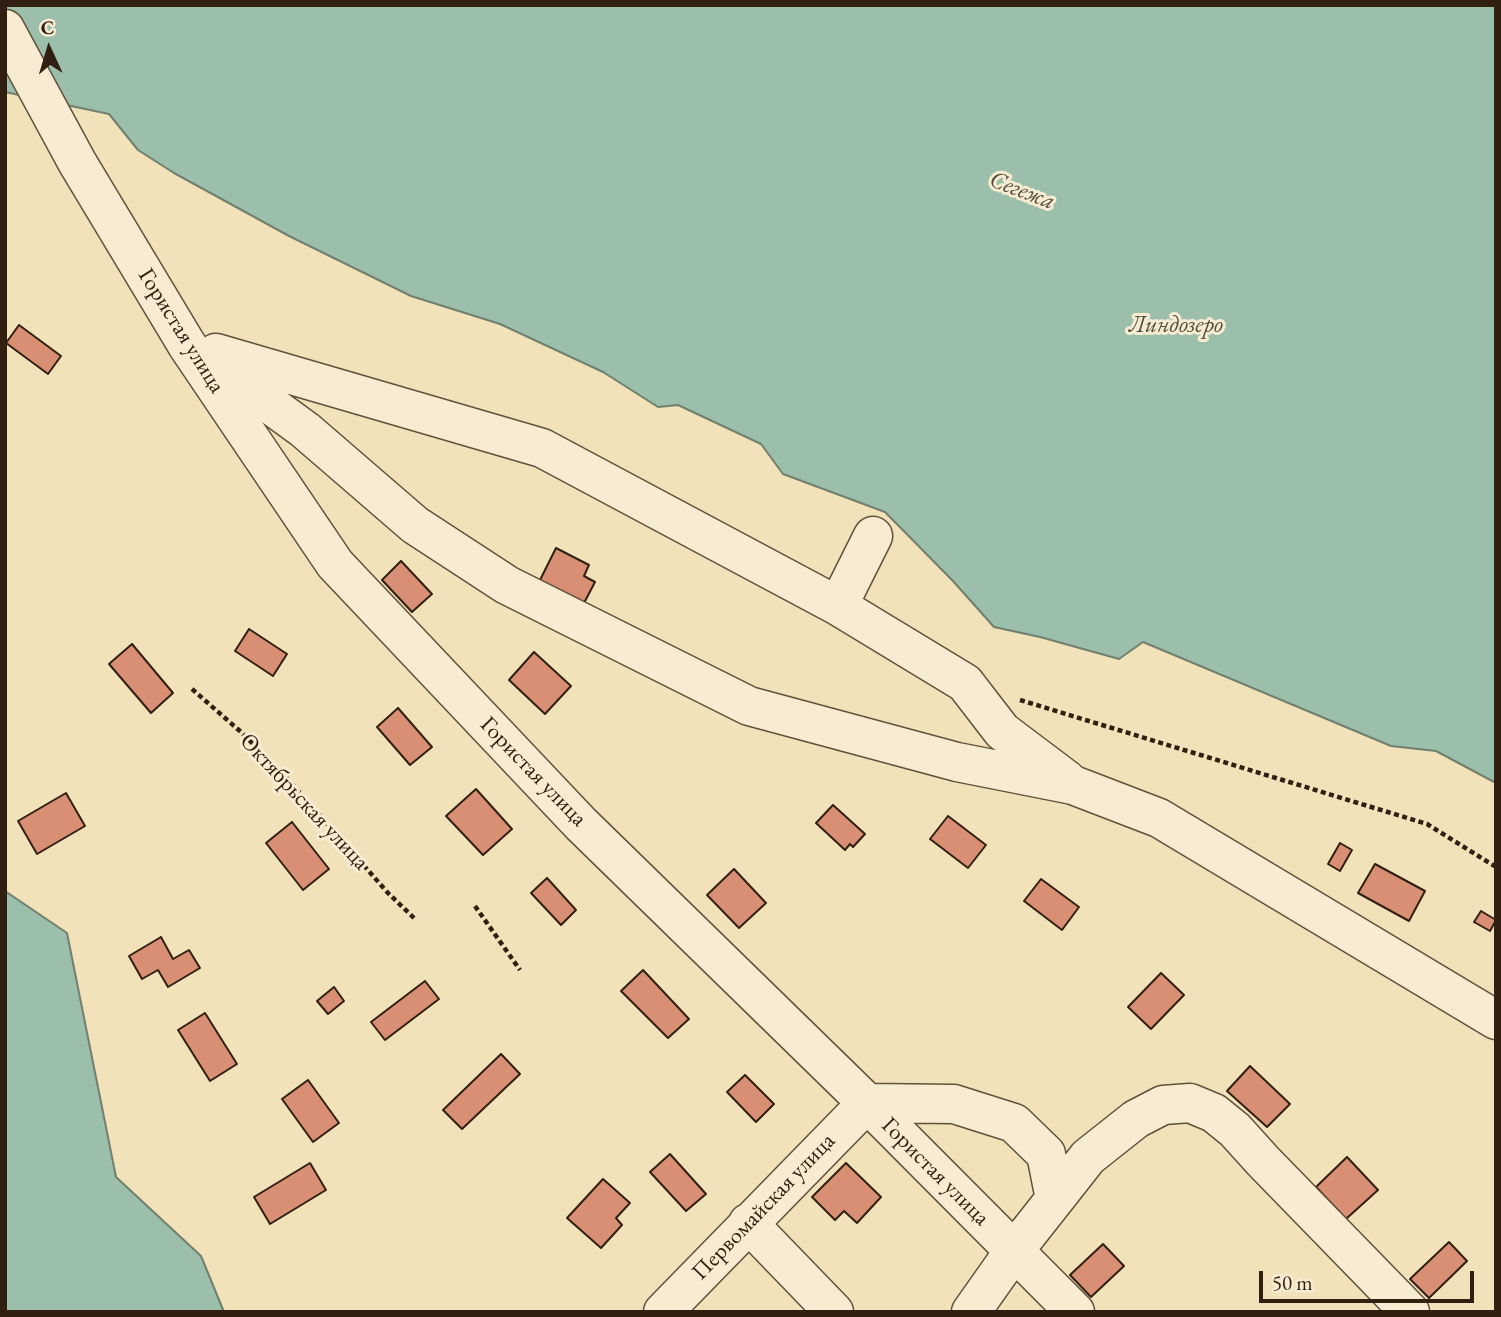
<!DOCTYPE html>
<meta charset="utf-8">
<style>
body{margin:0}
#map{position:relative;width:1501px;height:1317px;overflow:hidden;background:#f2e2ba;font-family:"EB Garamond",serif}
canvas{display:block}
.frame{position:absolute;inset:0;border:7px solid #312011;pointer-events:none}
.north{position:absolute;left:14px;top:14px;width:70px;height:70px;-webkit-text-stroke:5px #f7ecd2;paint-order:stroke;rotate:356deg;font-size:19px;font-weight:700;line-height:28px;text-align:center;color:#312011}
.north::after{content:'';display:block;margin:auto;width:24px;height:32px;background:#312011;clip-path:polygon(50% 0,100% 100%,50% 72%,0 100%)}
.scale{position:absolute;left:1259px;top:1271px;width:215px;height:32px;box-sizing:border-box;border:4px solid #312011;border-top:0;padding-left:9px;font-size:21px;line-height:24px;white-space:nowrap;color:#312011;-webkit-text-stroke:5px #f7ecd2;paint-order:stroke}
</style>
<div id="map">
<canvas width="1501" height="1317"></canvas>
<div class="frame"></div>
<div class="north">С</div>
<div class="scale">50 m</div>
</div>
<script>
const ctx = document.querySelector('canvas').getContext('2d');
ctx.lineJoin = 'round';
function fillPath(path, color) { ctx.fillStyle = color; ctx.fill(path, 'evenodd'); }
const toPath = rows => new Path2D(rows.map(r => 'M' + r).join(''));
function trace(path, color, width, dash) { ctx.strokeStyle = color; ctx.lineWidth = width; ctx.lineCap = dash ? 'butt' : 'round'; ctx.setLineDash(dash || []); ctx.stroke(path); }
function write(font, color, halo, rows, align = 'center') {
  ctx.font = font + ' "EB Garamond",serif'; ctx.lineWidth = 6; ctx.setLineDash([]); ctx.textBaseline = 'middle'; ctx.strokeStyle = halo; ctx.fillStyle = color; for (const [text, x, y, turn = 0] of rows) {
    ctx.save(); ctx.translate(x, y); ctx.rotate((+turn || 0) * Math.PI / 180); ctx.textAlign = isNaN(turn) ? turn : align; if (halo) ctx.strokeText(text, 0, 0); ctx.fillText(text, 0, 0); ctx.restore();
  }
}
const water = toPath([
 [5,5,1496,5,1496,783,1436,751,1391,746,1143,642,1119,659,1040,637,994,627,953,581,885,512,783,474,761,444,678,405,658,407,603,372,500,324,411,296,289,236,174,173,138,150,109,114,5,92,5,5],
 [5,891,67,933,116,1177,201,1256,224,1312,5,1312,5,891]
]);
fillPath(water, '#9cbfab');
trace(water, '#717f6d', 2);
const building = toPath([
 [19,325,61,356,48,374,6,343,19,325],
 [556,548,589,565,584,576,595,582,583,605,539,582,556,548],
 [401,561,432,594,412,612,382,580,401,561],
 [249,629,287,654,273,676,235,651,249,629],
 [132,644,173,693,151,713,109,664,132,644],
 [534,652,571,686,545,714,509,680,534,652],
 [398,708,432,747,410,765,377,727,398,708],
 [476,789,512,829,483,855,446,816,476,789],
 [66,793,85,826,37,854,18,821,66,793],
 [833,805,865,834,853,847,850,844,845,850,816,823,833,805],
 [948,816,986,845,968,868,930,839,948,816],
 [292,822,329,869,303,890,266,843,292,822],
 [1340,843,1352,850,1340,871,1328,864,1340,843],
 [1375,864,1425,891,1409,921,1358,893,1375,864],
 [734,869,766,903,739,928,707,895,734,869],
 [547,878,576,910,561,925,531,893,547,878],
 [1041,879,1079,907,1062,930,1024,901,1041,879],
 [1481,911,1496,920,1490,931,1474,922,1481,911],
 [161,937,173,959,189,950,200,968,168,987,158,970,142,979,129,956,161,937],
 [643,970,689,1019,668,1038,621,991,643,970],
 [1161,973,1184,995,1151,1029,1128,1007,1161,973],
 [425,981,439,999,385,1040,371,1022,425,981],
 [334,987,344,1001,328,1014,317,1001,334,987],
 [205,1013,237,1064,210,1081,178,1030,205,1013],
 [501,1054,520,1074,462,1129,443,1110,501,1054],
 [1250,1066,1290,1104,1267,1127,1227,1091,1250,1066],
 [745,1075,774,1104,756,1122,727,1092,745,1075],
 [308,1080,339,1123,313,1142,282,1099,308,1080],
 [670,1154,706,1194,686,1211,650,1172,670,1154],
 [1347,1157,1378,1190,1346,1219,1316,1187,1347,1157],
 [310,1163,326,1190,270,1224,254,1197,310,1163],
 [846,1163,881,1197,857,1223,844,1211,835,1220,812,1197,846,1163],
 [603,1179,630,1203,616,1218,622,1225,601,1248,567,1218,603,1179],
 [1449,1242,1467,1261,1429,1298,1410,1279,1449,1242],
 [1103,1244,1124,1266,1091,1297,1070,1275,1103,1244]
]);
fillPath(building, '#d88f74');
trace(building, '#312011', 2);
const minor = toPath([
 [5,29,77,162,187,345,335,564,581,824,867,1103,1075,1312],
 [216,353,542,448,838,606,965,683,1002,731,1067,780],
 [209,360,305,430,415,525,507,585,749,706,957,762,1073,785,1159,818,1496,1020],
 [838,606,873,536],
 [1055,1199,1088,1157,1136,1119,1163,1105,1190,1103,1214,1113,1235,1130,1263,1161,1410,1312],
 [748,1223,834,1312],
 [663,1312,867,1103,954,1104,1014,1123,1046,1154,1055,1199,1014,1251,971,1312]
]);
trace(minor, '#61503b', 41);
trace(toPath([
 [192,689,241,732,286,777,388,893,414,918],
 [1020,700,1427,824,1496,867],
 [475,906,520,970]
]), '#312011', 4.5, [5, 3.5]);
trace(minor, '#f7ecd2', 38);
write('23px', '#312011', '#f7ecd2', [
 ["Гористая улица",181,331,58],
 ["Гористая улица",533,772,46],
 ["Октябрьская улица",304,802,47],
 ["Гористая улица",935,1172,45],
 ["Первомайская улица",764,1207,-46]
]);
write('italic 24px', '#51503f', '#f7ecd2', [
 ["Сегежа",1022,191,21],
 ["Линдозеро",1176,325]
]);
</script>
